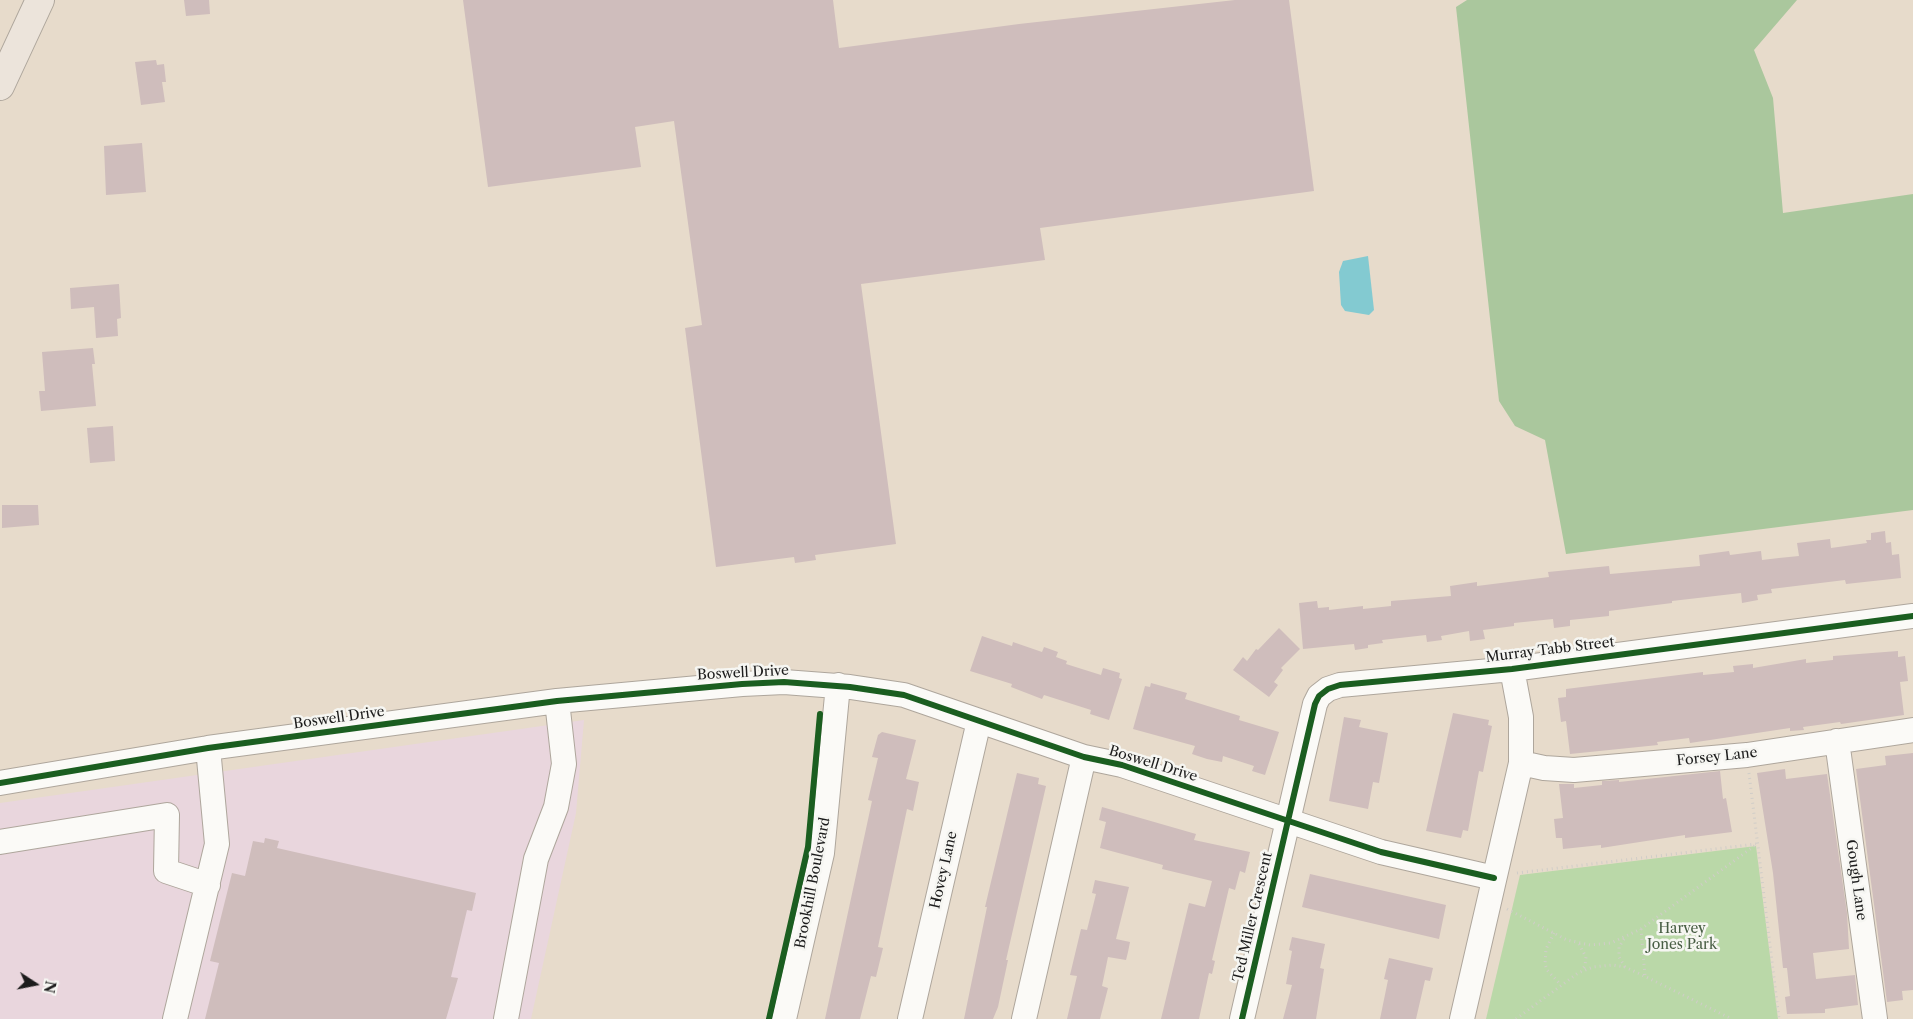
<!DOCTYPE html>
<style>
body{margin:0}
#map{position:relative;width:1913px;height:1019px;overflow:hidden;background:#e7dbcb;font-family:"Libre Caslon Text",serif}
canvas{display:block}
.north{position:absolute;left:10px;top:959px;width:50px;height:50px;-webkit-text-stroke:4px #f6f6f2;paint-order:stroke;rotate:101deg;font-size:14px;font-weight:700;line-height:20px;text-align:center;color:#1c1c1c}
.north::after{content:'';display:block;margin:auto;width:18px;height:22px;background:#1c1c1c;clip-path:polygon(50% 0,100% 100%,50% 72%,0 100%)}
</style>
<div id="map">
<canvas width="1913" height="1019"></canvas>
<div class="north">N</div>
</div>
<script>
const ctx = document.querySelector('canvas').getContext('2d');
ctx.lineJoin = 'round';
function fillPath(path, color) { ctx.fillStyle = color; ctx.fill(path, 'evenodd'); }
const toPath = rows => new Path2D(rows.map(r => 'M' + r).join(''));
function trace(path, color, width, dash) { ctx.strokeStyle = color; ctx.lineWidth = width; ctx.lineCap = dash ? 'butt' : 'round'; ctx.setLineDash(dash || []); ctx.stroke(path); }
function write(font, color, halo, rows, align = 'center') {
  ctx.font = font + ' "Libre Caslon Text",serif'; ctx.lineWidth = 5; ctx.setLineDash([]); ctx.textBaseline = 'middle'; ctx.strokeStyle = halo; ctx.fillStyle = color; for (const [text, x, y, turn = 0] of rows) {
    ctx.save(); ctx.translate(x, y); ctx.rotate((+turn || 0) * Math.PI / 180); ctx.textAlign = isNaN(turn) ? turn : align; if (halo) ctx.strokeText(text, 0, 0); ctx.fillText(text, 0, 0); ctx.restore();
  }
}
fillPath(toPath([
 [584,720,576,813,531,1019,0,1019,0,803]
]), '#e9d6dd');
fillPath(toPath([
 [1756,846,1778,1019,1486,1019,1520,875]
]), '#bad8a8');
fillPath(toPath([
 [1467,0,1797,0,1754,50,1773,98,1783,213,1913,194,1913,510,1566,554,1545,440,1515,426,1499,401,1456,7]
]), '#aac79d');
fillPath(toPath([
 [1368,256,1374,310,1369,315,1345,311,1341,305,1339,272,1343,261]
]), '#83cad1');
fillPath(toPath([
 [184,0,209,0,210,14,186,16],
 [463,0,833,0,839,48,1019,24,1235,0,1289,0,1314,191,1040,228,1045,260,861,284,896,544,815,555,816,560,795,563,794,557,716,567,685,328,702,325,674,121,635,127,641,167,488,187],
 [156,60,157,65,164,64,166,82,162,82,165,102,141,105,135,62],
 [142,143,146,192,106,195,104,146],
 [119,284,121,318,117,319,118,336,96,338,94,307,71,309,70,288],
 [93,348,95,364,92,364,96,406,41,411,39,391,45,391,42,352],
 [113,426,115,461,90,463,87,428],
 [2,505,38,505,39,525,2,528],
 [1885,531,1886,543,1891,542,1892,555,1899,554,1901,578,1846,584,1845,580,1771,589,1772,593,1757,595,1758,600,1742,603,1741,593,1672,601,1672,603,1609,611,1609,616,1570,620,1570,626,1554,628,1553,619,1514,623,1514,626,1483,630,1485,639,1470,641,1469,631,1441,636,1442,640,1427,642,1426,635,1382,640,1383,643,1368,645,1368,648,1355,650,1354,644,1303,649,1299,603,1317,601,1318,608,1329,607,1329,610,1363,606,1363,609,1391,606,1391,601,1451,596,1450,586,1477,582,1477,586,1549,577,1548,572,1609,566,1610,574,1700,566,1699,555,1729,551,1730,555,1761,551,1762,560,1779,558,1799,556,1797,543,1830,539,1831,548,1867,543,1866,540,1871,540,1871,533],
 [1279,628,1300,649,1281,668,1283,670,1274,682,1278,685,1269,697,1233,670,1243,657,1247,661,1256,649,1258,650],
 [982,636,1012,646,1013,642,1042,652,1044,647,1058,652,1056,657,1067,661,1066,664,1101,675,1103,668,1120,673,1119,678,1122,679,1109,720,1090,714,1091,710,1044,695,1042,699,1011,687,1012,684,970,671],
 [1898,651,1898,657,1905,656,1908,681,1900,682,1904,715,1841,724,1840,722,1803,727,1804,730,1790,731,1790,728,1690,743,1689,738,1657,742,1658,745,1570,754,1566,721,1561,722,1558,698,1566,697,1566,689,1703,672,1703,675,1734,672,1733,666,1753,664,1753,668,1806,659,1806,663,1833,660,1833,656],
 [1151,683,1187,693,1185,699,1240,716,1239,720,1279,732,1265,775,1252,771,1254,766,1223,756,1222,762,1207,759,1192,754,1195,746,1133,729,1145,686,1150,687],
 [1453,713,1489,720,1488,725,1492,726,1483,772,1479,771,1468,831,1463,830,1461,838,1426,831],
 [1344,717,1361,720,1359,727,1388,733,1379,783,1373,782,1368,809,1329,801],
 [882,732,916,740,906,779,919,782,913,811,907,809,878,947,883,948,876,977,871,976,860,1019,825,1019,872,801,868,800,878,758,872,757,878,735],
 [1913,753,1913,990,1902,991,1903,1000,1887,1002,1856,769,1886,765,1885,756],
 [1785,769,1786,779,1827,774,1847,913,1849,949,1813,953,1816,979,1855,975,1858,1005,1825,1009,1825,1013,1787,1014,1785,997,1790,996,1787,968,1783,968,1773,873,1757,773],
 [1720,771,1723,799,1726,798,1732,832,1685,838,1685,835,1601,848,1601,845,1563,849,1562,838,1556,838,1554,819,1563,818,1559,784,1574,784,1574,788,1602,785,1602,781,1619,780,1619,782],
 [1017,773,1039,778,1038,784,1046,786,1006,960,1008,960,998,1007,993,1019,964,1019,987,907,985,907],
 [1102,807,1196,834,1194,840,1250,852,1245,873,1240,871,1235,890,1229,888,1212,960,1215,961,1212,974,1209,973,1199,1019,1161,1019,1189,903,1205,907,1212,881,1162,869,1163,865,1100,848,1106,822,1099,820],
 [265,838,279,841,277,848,476,893,472,911,467,910,451,977,458,978,446,1019,205,1019,219,963,210,961,232,873,245,876,253,841,264,843],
 [1310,874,1446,905,1439,939,1302,907],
 [1095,880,1129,887,1116,939,1130,942,1128,952,1126,960,1108,957,1102,986,1108,988,1100,1019,1067,1019,1077,976,1070,975,1081,929,1087,930,1096,894,1092,893],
 [1292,937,1325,944,1320,968,1324,969,1316,1019,1283,1019,1292,985,1286,984,1292,951,1289,950],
 [1389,958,1433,968,1430,981,1425,980,1416,1019,1380,1019,1388,980,1384,979]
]), '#cfbdbc');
const minor = toPath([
 [1837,741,1875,1019],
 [1521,763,1544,768,1574,770,1747,755,1913,730],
 [0,783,208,748,557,701,742,684,784,682,850,687,904,695,1084,757,1122,765,1381,852,1494,878],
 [0,842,167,815,166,871,208,885],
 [175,1019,217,844,208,748],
 [506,1019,536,859,556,807,564,764,557,701],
 [784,1019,822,853,838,685],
 [910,1019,979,721],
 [1024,1019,1084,757],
 [1242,1019,1315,704,1319,696,1328,689,1340,685,1512,669,1913,616],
 [1462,1019,1521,763,1521,717,1512,669]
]);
const major = toPath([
 [0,86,40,0]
]);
trace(minor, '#aea69c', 26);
trace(major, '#aea69c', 30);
trace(toPath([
 [1749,773,1779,1019],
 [1517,873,1756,844],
 [1507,909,1567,940,1590,945,1611,943,1641,929,1757,844],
 [1641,929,1645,976],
 [1554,933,1546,949,1545,964,1547,970,1561,985],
 [1624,939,1619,947,1619,957,1625,967],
 [1579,944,1586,957,1585,966,1581,971],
 [1516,1019,1578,973,1593,967,1613,965,1625,967,1640,974,1732,1019]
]), '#d0cdc8', 3, [1, 4]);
trace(minor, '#fbfaf7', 24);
trace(major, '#ece4db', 28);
trace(toPath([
 [0,783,208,748,557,701,742,684,784,682,850,687,904,695,1084,757,1122,765,1381,852,1494,878],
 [769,1019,808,847,820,714],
 [1242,1019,1315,704,1319,696,1328,689,1340,685,1512,669,1913,616]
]), '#1b5e20', 6);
write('14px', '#1c1c1c', '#f6f6f2', [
 ["Murray Tabb Street",1550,650,-7],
 ["Boswell Drive",743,673,-3],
 ["Boswell Drive",339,718,-8],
 ["Forsey Lane",1717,757,-6],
 ["Boswell Drive",1153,764,17],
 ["Hovey Lane",944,870,-77],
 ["Gough Lane",1856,880,82],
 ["Brookhill Boulevard",813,883,-79],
 ["Ted Miller Crescent",1253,917,-77]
]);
write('14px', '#475d43', '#f6f6f2', [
 ["Harvey",1682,929],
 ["Jones Park",1682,945]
]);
</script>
